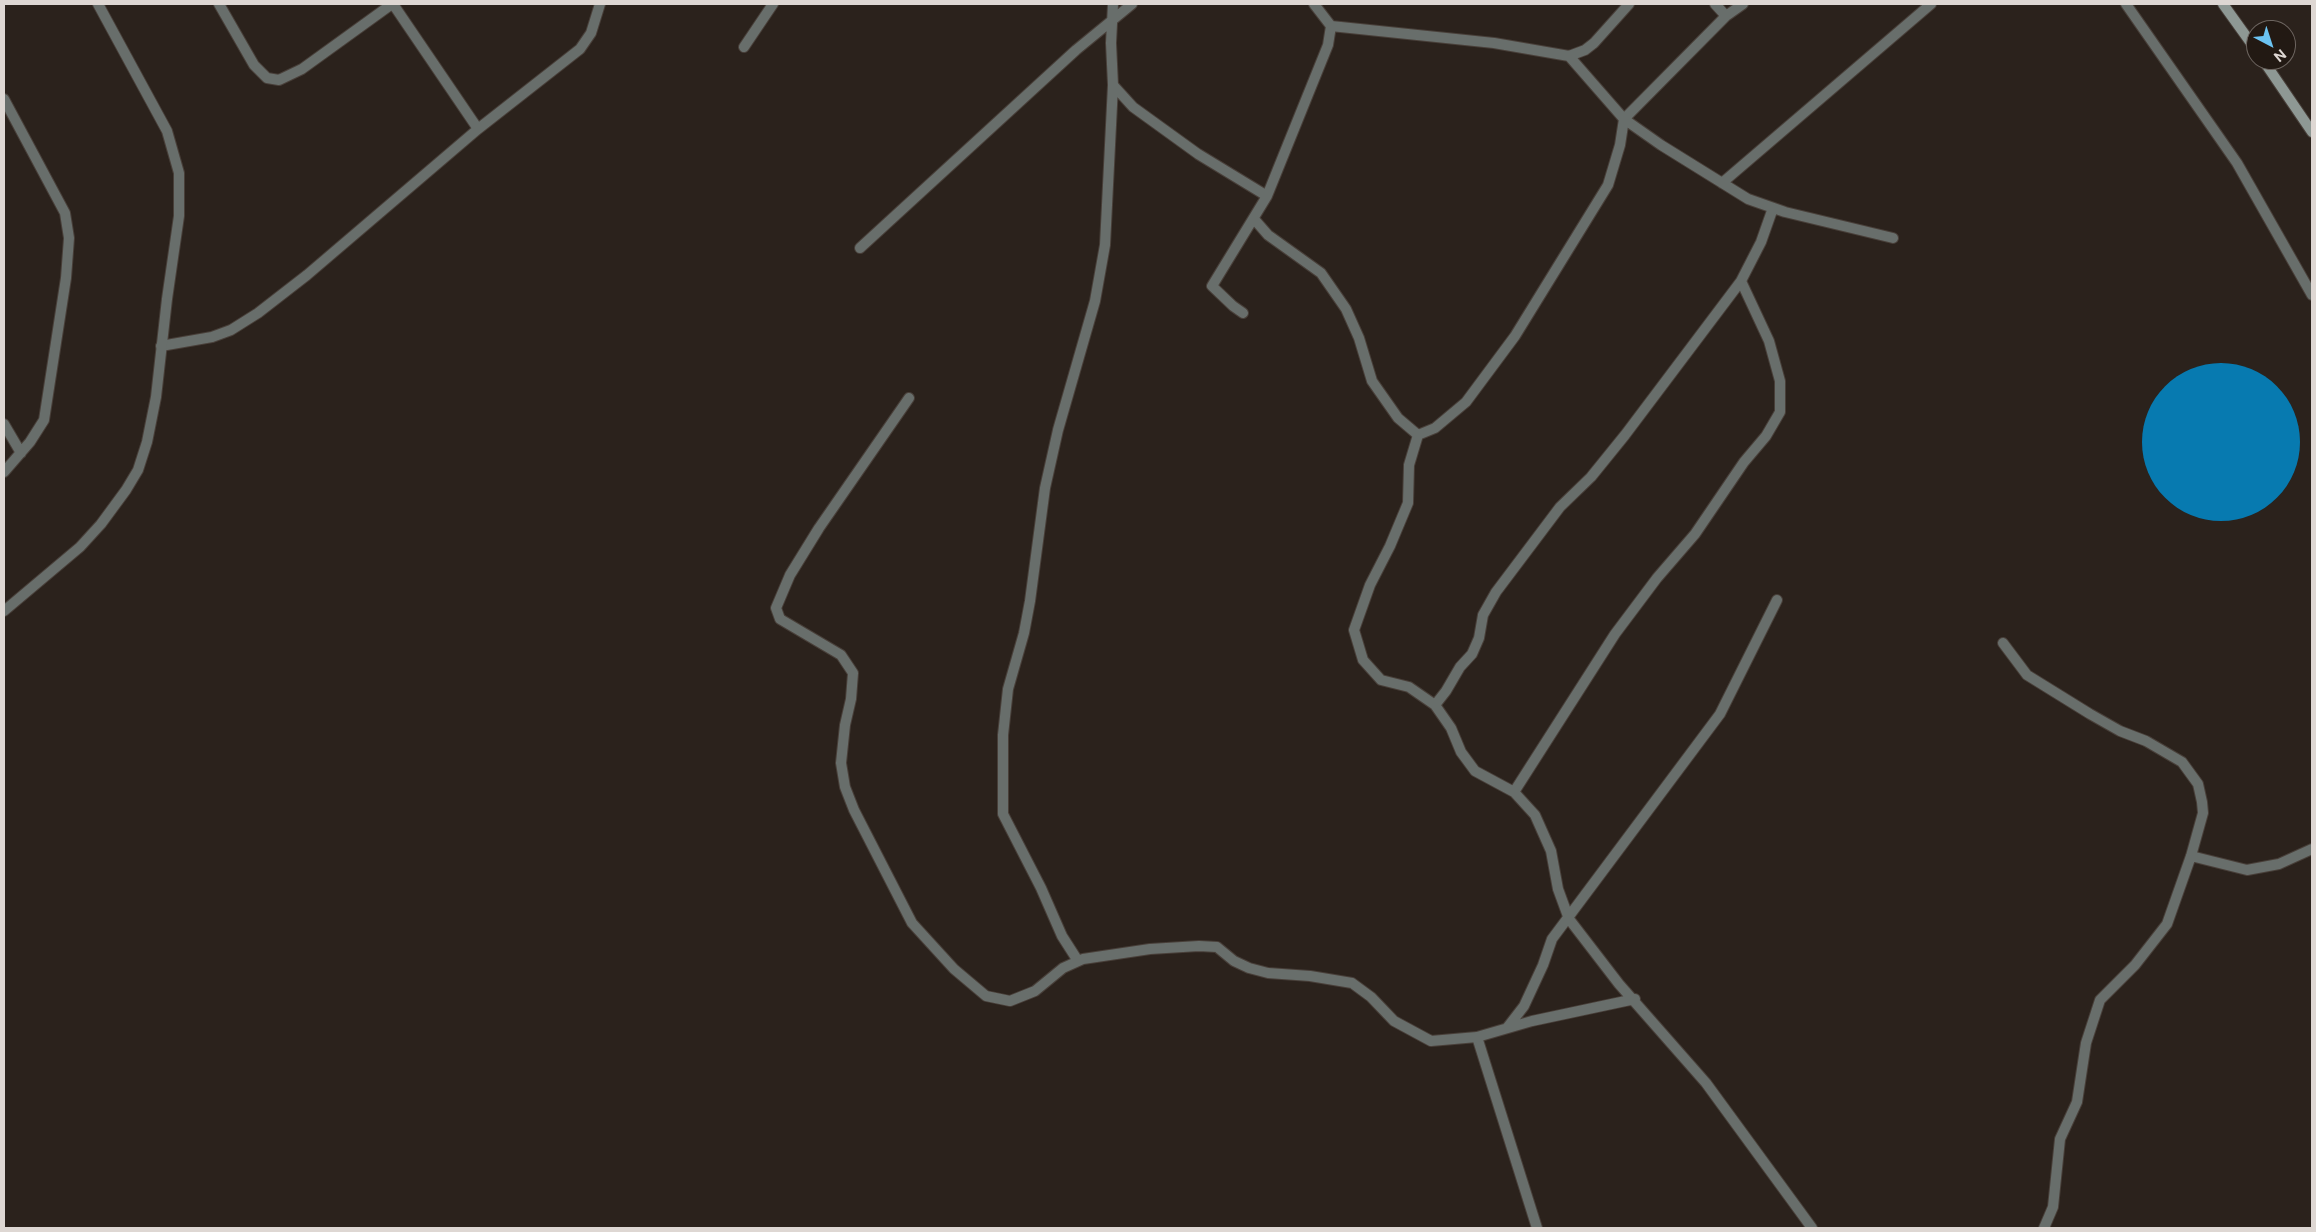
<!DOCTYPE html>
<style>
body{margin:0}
#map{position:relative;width:2316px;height:1232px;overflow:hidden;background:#2b221c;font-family:"Public Sans",sans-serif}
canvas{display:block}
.frame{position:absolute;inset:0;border:5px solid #ded7d3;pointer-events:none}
.north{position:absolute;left:2246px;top:20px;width:50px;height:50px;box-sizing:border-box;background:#221913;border:1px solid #6d6560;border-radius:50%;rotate:140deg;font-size:14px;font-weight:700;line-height:20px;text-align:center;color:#ded7d3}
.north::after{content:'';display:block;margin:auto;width:18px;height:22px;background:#6bc3f2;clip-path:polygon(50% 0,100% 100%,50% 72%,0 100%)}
</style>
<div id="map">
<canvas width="2316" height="1232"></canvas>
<div class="frame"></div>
<div class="north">N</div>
</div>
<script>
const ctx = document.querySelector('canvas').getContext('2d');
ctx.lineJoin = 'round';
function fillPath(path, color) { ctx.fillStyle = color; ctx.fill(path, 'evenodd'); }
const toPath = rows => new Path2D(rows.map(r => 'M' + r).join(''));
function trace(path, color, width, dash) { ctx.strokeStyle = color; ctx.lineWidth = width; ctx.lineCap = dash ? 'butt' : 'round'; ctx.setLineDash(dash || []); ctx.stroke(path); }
fillPath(toPath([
 '2142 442a79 79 0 1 1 158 0a79 79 0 1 1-158 0Z'
]), '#077ab0');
const service = toPath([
 [1477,1037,1537,1228]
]);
const minor = toPath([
 [219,4,254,65,267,78,279,80,302,69,392,4],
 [393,4,478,129],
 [1113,4,1111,43,1113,85,1133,107,1198,154,1267,196],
 [1715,4,1726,16],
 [2126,4,2237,163,2312,295],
 [1331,26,1494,43,1569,56,1585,50,1594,43,1629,4],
 [744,47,773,4],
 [1569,56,1624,119,1661,145,1748,199,1785,212,1893,238],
 [4,99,65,213,69,238,66,278,44,420,30,442,4,472],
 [1722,183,1931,4],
 [1254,219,1268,235,1321,273,1346,309,1359,338,1372,381,1398,418,1418,435,1435,428,1466,402,1515,336,1608,185,1620,145,1624,119,1726,16,1743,4],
 [860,248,1076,50,1132,4],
 [1243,313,1233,306,1212,286,1267,196,1328,45,1331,26,1314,4],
 [161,346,212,337,231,330,258,313,307,275,478,129,580,49,591,33,600,4],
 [909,398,819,528,790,575,776,608,780,619,841,655,853,673,851,699,845,725,841,763,845,787,854,810,912,923,954,969,986,996,1010,1001,1035,991,1063,968,1083,959,1150,949,1199,946,1217,947,1234,961,1249,968,1268,973,1310,976,1352,983,1371,997,1394,1021,1431,1041,1477,1037,1532,1021,1635,999],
 [4,424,21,453],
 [1418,435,1409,465,1408,503,1390,546,1370,585,1354,630,1363,660,1381,680,1409,687,1435,705,1451,728,1461,752,1475,771,1514,792,1535,815,1551,851,1558,889,1569,919,1619,984,1706,1083,1812,1228],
 [2003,643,2027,675,2090,714,2120,731,2146,741,2182,762,2198,784,2202,802,2203,813,2191,856,2167,924,2135,965,2100,1000,2086,1043,2077,1102,2060,1139,2053,1207,2044,1228],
 [1435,705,1446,691,1460,667,1472,654,1479,638,1483,615,1496,592,1560,507,1591,477,1625,435,1741,281,1761,242,1773,208],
 [1514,792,1615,634,1657,578,1695,534,1744,462,1766,436,1780,412,1780,381,1769,341,1741,281],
 [2191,856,2247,870,2279,864,2312,849],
 [1078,961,1062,936,1041,888,1003,814,1003,735,1008,689,1024,633,1030,601,1045,488,1058,430,1095,301,1105,245,1113,85],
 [1507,1028,1524,1006,1543,965,1552,939,1720,714,1777,600]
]);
const tertiary = toPath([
 [4,611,80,547,101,524,126,490,138,470,147,442,156,397,167,299,179,216,179,173,167,131,98,4]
]);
const secondary = toPath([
 [2223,4,2256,50],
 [2263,60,2312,132]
]);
trace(service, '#483f39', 12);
trace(minor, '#483f39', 12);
trace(tertiary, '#483f39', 12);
trace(secondary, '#483f39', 12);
trace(service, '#686e6b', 10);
trace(minor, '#686e6b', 10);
trace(tertiary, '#686e6b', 10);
trace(secondary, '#8e9894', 10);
</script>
